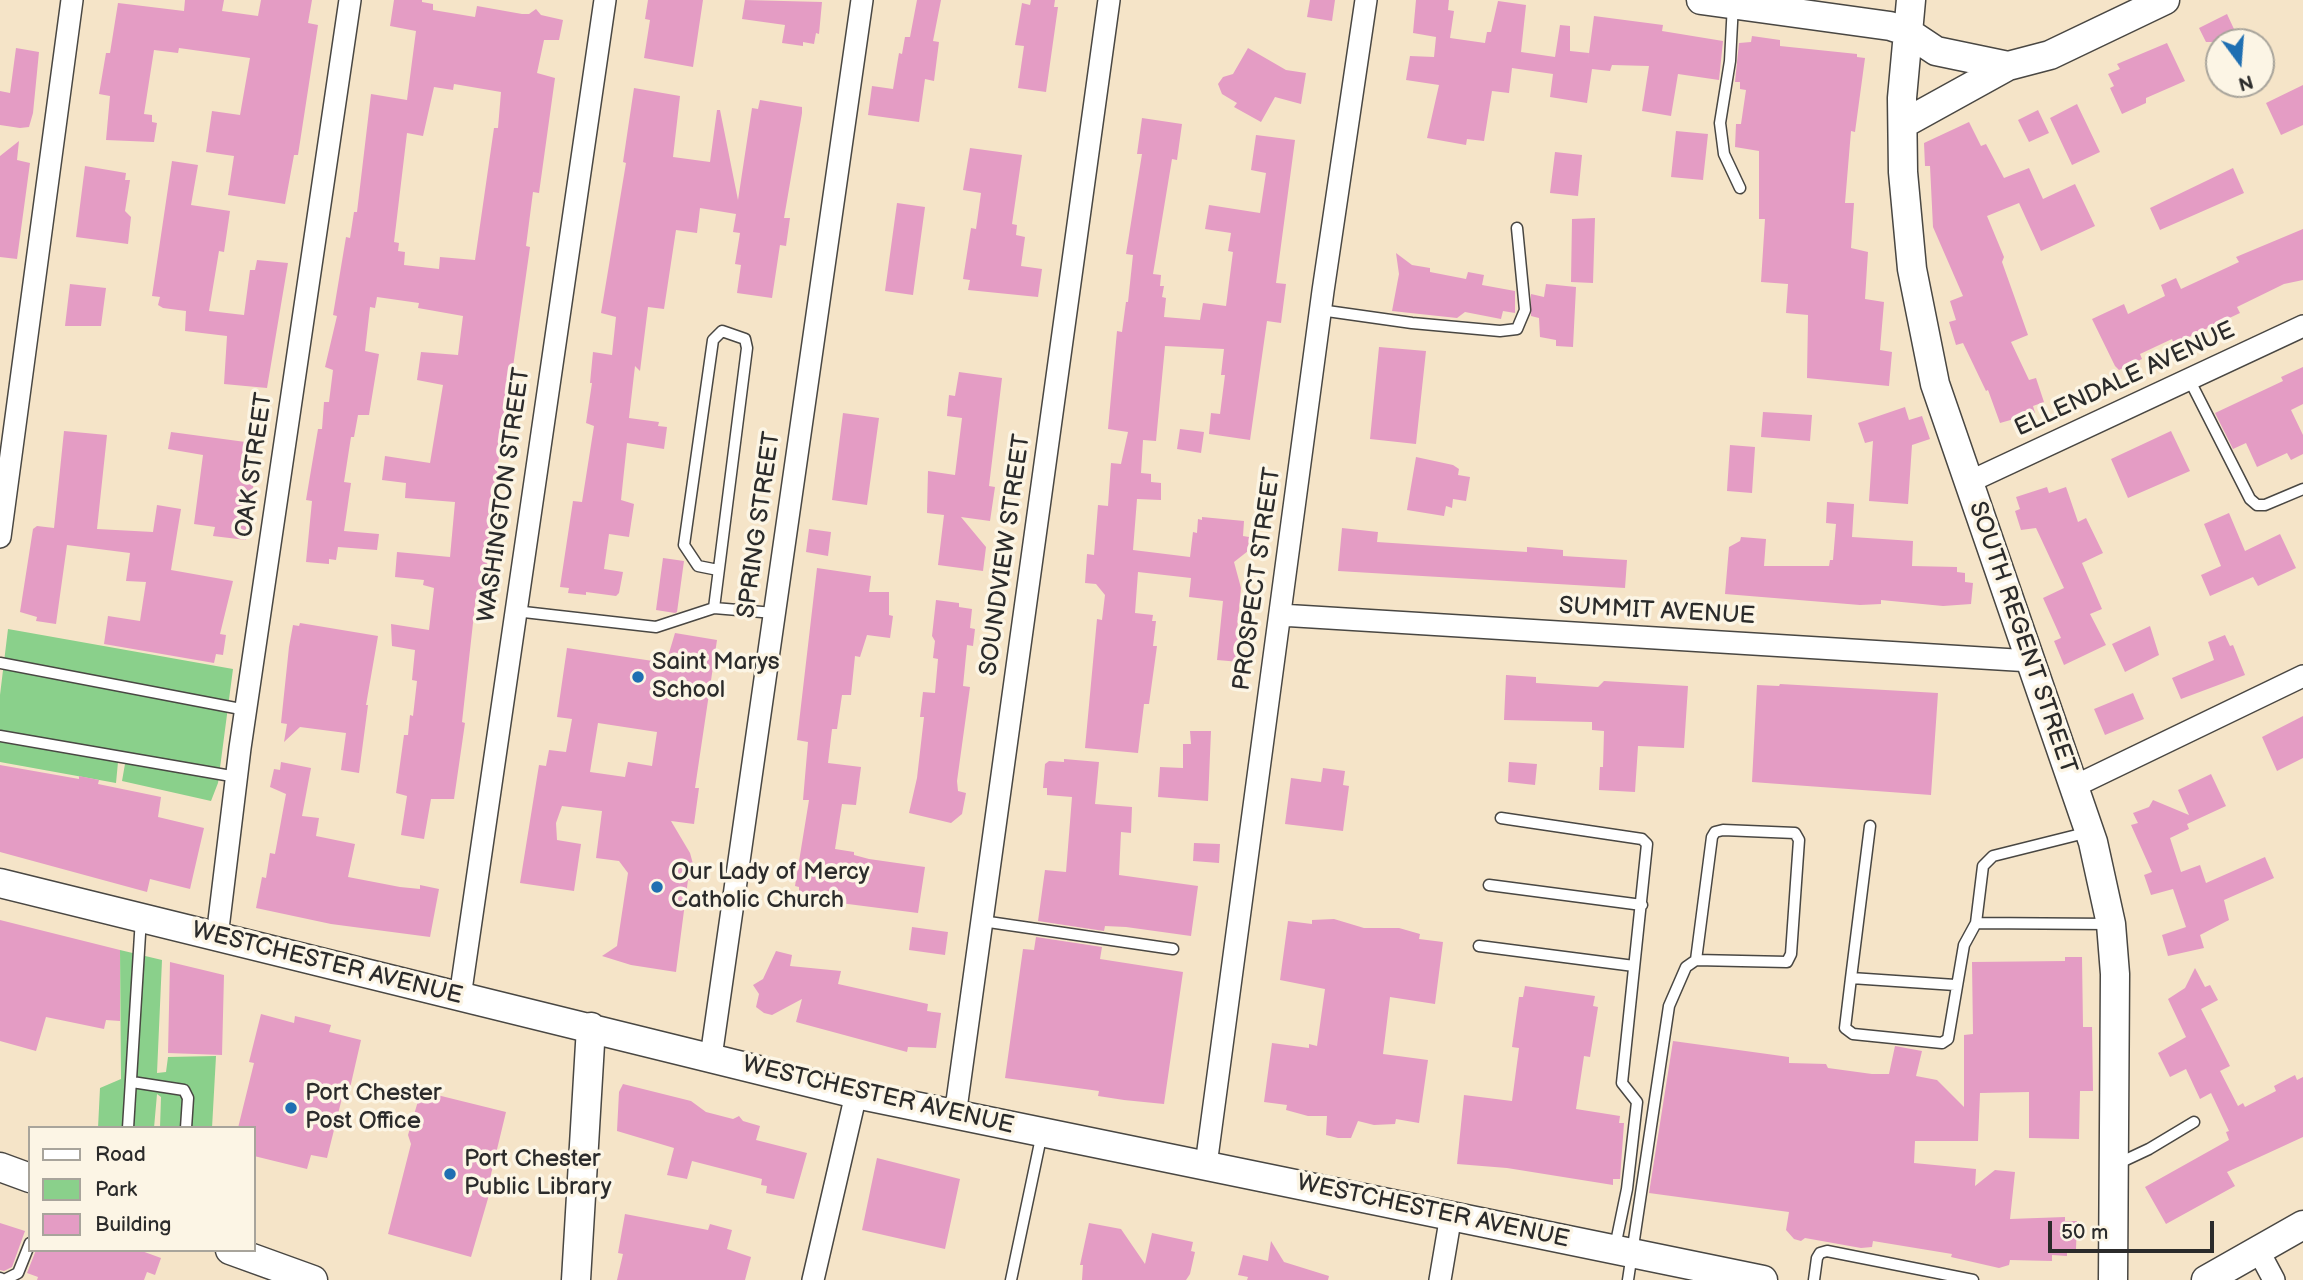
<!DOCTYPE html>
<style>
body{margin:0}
#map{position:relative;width:2303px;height:1280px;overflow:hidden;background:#f5e4c8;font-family:"Balsamiq Sans",sans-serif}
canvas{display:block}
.legend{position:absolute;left:28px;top:1126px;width:228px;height:126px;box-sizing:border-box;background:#fcf5e5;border:2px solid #a8a49b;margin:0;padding:9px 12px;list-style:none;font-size:21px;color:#2b2b2b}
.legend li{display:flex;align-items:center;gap:14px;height:35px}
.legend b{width:35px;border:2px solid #a8a49b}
.north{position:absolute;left:2205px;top:28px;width:70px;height:70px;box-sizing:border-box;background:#fcf5e5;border:2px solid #a8a49b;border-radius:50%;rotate:164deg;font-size:19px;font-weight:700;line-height:28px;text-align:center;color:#2b2b2b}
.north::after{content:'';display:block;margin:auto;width:24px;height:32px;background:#1f6fb2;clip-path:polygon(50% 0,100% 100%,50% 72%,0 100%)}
.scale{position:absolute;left:2048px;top:1221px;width:166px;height:32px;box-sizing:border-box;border:4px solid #2b2b2b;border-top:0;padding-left:9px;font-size:21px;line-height:24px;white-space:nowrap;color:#2b2b2b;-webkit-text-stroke:5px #fcf5e5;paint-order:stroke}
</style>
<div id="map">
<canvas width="2303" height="1280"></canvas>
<ul class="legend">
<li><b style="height:9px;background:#fff"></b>Road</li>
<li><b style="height:19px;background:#8ad08b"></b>Park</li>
<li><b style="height:19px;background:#e49cc4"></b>Building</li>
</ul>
<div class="north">N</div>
<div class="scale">50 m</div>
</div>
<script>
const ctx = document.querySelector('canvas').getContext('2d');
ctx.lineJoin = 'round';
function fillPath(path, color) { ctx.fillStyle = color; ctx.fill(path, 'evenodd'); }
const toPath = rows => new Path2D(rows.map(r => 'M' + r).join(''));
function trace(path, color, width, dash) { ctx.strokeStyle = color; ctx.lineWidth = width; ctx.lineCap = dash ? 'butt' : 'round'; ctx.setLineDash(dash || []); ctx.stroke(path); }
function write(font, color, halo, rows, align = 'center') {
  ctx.font = font + ' "Balsamiq Sans",sans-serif'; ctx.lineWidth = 7; ctx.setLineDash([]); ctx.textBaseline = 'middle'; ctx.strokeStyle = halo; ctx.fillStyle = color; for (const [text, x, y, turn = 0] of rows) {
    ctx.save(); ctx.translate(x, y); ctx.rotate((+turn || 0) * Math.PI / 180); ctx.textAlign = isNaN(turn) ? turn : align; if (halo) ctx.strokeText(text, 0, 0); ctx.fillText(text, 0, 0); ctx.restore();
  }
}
fillPath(toPath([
 [8,629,233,669,218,783,211,801,122,781,125,764,118,762,116,783,0,762,0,695],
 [120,950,162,960,157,1073,166,1072,168,1057,216,1056,212,1128,160,1128,161,1097,157,1094,154,1128,98,1128,100,1088,121,1079]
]), '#8ad08b');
fillPath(toPath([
 [185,0,224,0,222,11,258,16,261,0,312,0,308,23,318,25,298,155,294,155,285,204,228,195,234,156,206,152,212,111,240,115,250,58,179,48,178,53,154,50,144,114,152,115,152,122,157,123,154,142,106,140,110,96,99,94,106,53,110,53,118,3,184,11],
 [394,0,422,0,422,2,433,4,433,10,475,17,477,6,522,14,529,14,536,9,541,15,563,20,559,40,544,40,537,73,555,78,539,193,533,192,526,246,530,247,511,381,514,382,511,404,508,403,502,457,499,456,483,597,476,596,462,722,465,723,454,799,431,799,424,839,401,835,407,796,396,793,404,735,408,735,410,715,413,716,417,681,412,680,415,650,392,646,391,624,429,630,434,588,423,585,424,580,395,577,397,552,450,557,455,502,405,498,406,483,382,480,385,456,430,463,443,385,417,380,421,352,458,355,463,316,418,308,419,303,377,297,375,308,370,307,365,351,379,354,369,415,358,415,354,437,351,437,344,482,351,483,344,531,379,534,377,550,338,547,336,560,329,559,329,564,306,562,312,501,306,500,310,476,318,429,322,429,324,402,329,402,333,370,325,367,337,316,333,315,346,237,350,238,354,212,357,212,371,94,407,100,416,31,390,26],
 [454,84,501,92,498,128,494,128,475,260,440,257,439,269,404,265,405,252,398,251,399,243,394,242,407,133,423,136,434,87,453,90],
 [648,0,703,0,693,67,644,58,650,20,645,19],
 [745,0,822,2,819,34,816,33,814,44,803,42,803,46,782,43,785,25,742,19],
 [917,0,941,0,933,41,939,42,934,81,925,79,919,122,868,115,872,86,893,89,899,53,902,54,905,37,910,37],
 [1031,0,1055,0,1054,7,1058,7,1046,92,1018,88,1024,46,1015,45,1022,3,1030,5],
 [1310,0,1335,0,1332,21,1307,17],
 [1416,0,1449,0,1448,10,1454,11,1450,38,1485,43,1487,32,1491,32,1498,1,1526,5,1521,52,1555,57,1560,25,1570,26,1570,51,1589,53,1588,61,1594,16,1663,25,1662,31,1723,41,1719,80,1678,74,1671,116,1642,111,1649,66,1612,65,1610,71,1592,69,1587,103,1550,97,1553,74,1512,68,1509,93,1492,91,1484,141,1467,139,1466,145,1427,138,1439,85,1406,80,1410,56,1434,57,1436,37,1413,33],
 [2227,14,2240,42,2206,42,2199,28],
 [1752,36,1780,40,1780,46,1857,54,1857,57,1865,58,1855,132,1851,131,1845,203,1854,203,1851,248,1868,252,1865,299,1884,302,1880,350,1892,352,1889,386,1807,378,1808,315,1786,313,1788,284,1761,282,1765,219,1759,219,1759,151,1735,147,1736,124,1741,124,1746,90,1740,89,1740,82,1735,82,1739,43,1751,42],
 [2167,43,2185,81,2146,98,2146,103,2122,114,2110,88,2114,86,2108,74,2120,69,2117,64],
 [16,48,39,52,33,113,29,127,20,128,0,125,0,91,10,93],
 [1248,48,1286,70,1306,73,1301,104,1275,97,1261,122,1234,107,1237,103,1222,94,1218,84,1223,77,1233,74],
 [2303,85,2303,125,2281,135,2266,103],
 [634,88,680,96,673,157,710,162,717,110,720,110,738,200,752,108,758,109,760,100,802,107,802,113,784,218,790,218,786,246,780,245,772,298,737,293,741,265,735,264,740,233,733,232,736,214,700,208,697,233,676,230,664,309,648,307,640,371,635,366,629,418,659,422,658,426,667,427,664,449,627,443,621,500,634,504,629,537,609,534,604,569,623,572,619,593,616,596,586,592,586,595,568,593,569,588,560,587,573,501,582,502,594,426,586,423,592,383,590,383,593,352,612,355,616,317,601,313,626,163,623,162],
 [2077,104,2100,152,2072,165,2050,118],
 [2038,110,2049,133,2029,142,2018,120],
 [1142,118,1182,124,1177,160,1172,159,1153,274,1161,275,1160,286,1164,286,1162,297,1166,298,1164,317,1200,320,1203,303,1226,306,1233,252,1228,251,1231,233,1205,229,1209,205,1260,213,1266,173,1251,170,1256,135,1295,140,1276,283,1286,284,1281,323,1267,321,1250,440,1209,434,1211,413,1220,414,1225,375,1221,375,1224,349,1165,346,1156,441,1143,440,1141,473,1151,474,1151,482,1161,483,1161,500,1137,499,1133,550,1190,557,1193,532,1197,533,1198,519,1202,520,1202,517,1244,521,1243,536,1249,537,1248,551,1234,562,1241,588,1237,631,1243,632,1240,662,1217,660,1223,601,1189,597,1191,578,1138,572,1135,613,1153,615,1152,621,1156,621,1153,646,1157,646,1149,704,1144,704,1138,753,1085,748,1097,619,1102,620,1105,595,1096,584,1085,583,1087,554,1094,555,1098,505,1108,506,1111,463,1121,464,1128,432,1108,429,1117,331,1122,332,1126,302,1128,302,1133,255,1126,254,1142,154,1137,154],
 [1969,122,1981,146,1986,144,2004,178,2029,168,2043,199,2075,184,2095,226,2041,251,2019,203,1987,216,2004,257,2002,262,2028,335,2011,342,2029,380,2036,378,2044,402,2033,406,2035,413,2000,423,1988,390,1986,391,1963,343,1956,345,1949,322,1956,320,1950,301,1963,296,1933,227,1930,166,1925,166,1924,143],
 [1676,131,1708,134,1703,180,1671,177],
 [19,141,17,160,30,163,17,259,0,257,0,156],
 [970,148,1022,155,1012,224,1017,225,1016,235,1025,237,1021,266,1042,269,1038,297,968,290,970,280,963,279,971,228,976,229,981,193,963,190],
 [1555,152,1582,155,1578,196,1550,193],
 [172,161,198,165,191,205,230,211,224,252,219,251,209,311,244,315,250,270,255,270,257,260,288,263,267,388,224,384,227,336,185,331,186,311,163,308,158,305,160,297,152,296],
 [85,166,126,173,125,180,130,180,125,211,131,217,128,244,76,237],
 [2233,168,2244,193,2160,230,2150,208],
 [897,203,925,207,913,295,885,291],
 [1595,218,1593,283,1571,282,1572,219],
 [2303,229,2303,280,2284,284,2237,307,2240,313,2174,344,2172,339,2140,354,2142,359,2119,370,2115,366,2092,319,2124,304,2128,314,2165,296,2161,285,2176,278,2181,289,2239,262,2236,257],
 [1396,253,1412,265,1430,268,1430,272,1466,279,1468,272,1484,275,1482,285,1515,291,1515,313,1503,311,1501,319,1465,312,1457,318,1392,311,1399,274],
 [70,284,106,288,101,326,65,326],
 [1546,284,1576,287,1573,347,1556,346,1556,340,1540,337,1539,318,1531,316,1531,294,1544,297],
 [1379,347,1426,351,1416,444,1370,439],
 [2303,367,2303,404,2291,410,2303,435,2303,454,2291,460,2287,453,2257,467,2246,443,2233,449,2215,413,2283,381,2281,377],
 [959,372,1002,378,989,486,995,487,990,521,961,517,986,547,983,571,938,565,944,515,927,513,928,471,955,475,962,418,947,416,949,395,955,396],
 [1905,407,1909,420,1922,416,1930,439,1912,445,1908,504,1869,501,1873,441,1865,443,1858,423],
 [1763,412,1812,415,1810,441,1761,437],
 [843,413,879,418,867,505,832,500],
 [1180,429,1204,432,1201,453,1177,449],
 [64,431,107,435,97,529,153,532,157,505,181,509,171,570,233,581,220,634,226,635,223,655,216,654,214,663,104,644,108,616,140,621,146,582,126,581,130,553,67,545,56,624,36,621,37,617,20,612,33,529,37,526,54,528],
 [2171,431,2190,471,2128,498,2111,459],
 [171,432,253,443,249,471,255,473,246,540,213,536,215,527,194,524,203,455,168,449],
 [1730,445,1755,447,1752,493,1727,491],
 [1416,457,1453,465,1459,469,1458,475,1470,477,1466,501,1453,499,1452,508,1446,506,1444,516,1407,510],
 [2047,487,2049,493,2066,487,2078,522,2086,518,2103,553,2082,563,2102,609,2090,614,2106,645,2064,665,2054,641,2061,638,2043,598,2064,588,2036,528,2021,530,2015,511,2020,509,2016,497],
 [1827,502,1854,504,1852,537,1913,541,1912,566,1957,567,1957,572,1965,573,1965,582,1973,583,1971,604,1943,606,1881,600,1881,604,1860,605,1725,594,1729,547,1740,541,1741,537,1766,539,1764,566,1829,566,1830,560,1833,560,1836,524,1826,523],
 [2229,513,2245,551,2280,534,2296,568,2258,586,2253,577,2210,596,2201,575,2221,566,2204,524],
 [1342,528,1378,532,1377,542,1527,552,1527,547,1563,550,1563,556,1627,560,1625,588,1338,571],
 [809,529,831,532,828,556,806,552],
 [663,558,684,561,677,612,675,613,656,610],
 [817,568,871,576,869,592,889,592,889,615,893,616,890,638,867,635,860,657,855,656,851,695,842,695,837,729,832,729,828,763,861,767,856,805,842,804,835,849,854,852,854,855,869,859,925,867,918,913,809,899,809,894,799,892,799,887,795,886,809,800,803,800,808,742,797,740],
 [936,600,959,603,959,607,972,609,970,628,975,629,973,646,967,645,963,686,970,687,957,781,958,791,966,793,962,814,951,823,909,813,917,778,924,717,920,717,923,692,935,693,938,659,933,658,935,641,932,636],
 [300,623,378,636,366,705,368,705,359,773,341,770,346,733,300,727,284,742,287,724,281,723,289,647,293,625,299,626],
 [2150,626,2159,655,2125,672,2112,644],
 [675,633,717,640,695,788,699,788,694,824,671,821,690,853,698,882,688,880,676,972,631,965,602,956,617,946,628,873,619,861,596,858,602,811,562,806,556,823,557,840,581,844,574,891,520,883,539,765,546,766,549,750,566,752,572,719,557,717,567,648,666,663],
 [598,723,657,732,652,766,628,762,625,777,590,772],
 [2225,635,2230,646,2233,645,2245,675,2181,699,2172,678,2214,660,2208,642],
 [1506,675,1536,677,1536,683,1598,687,1604,681,1688,686,1684,748,1638,746,1635,792,1599,790,1600,767,1603,767,1604,731,1592,730,1592,722,1504,720],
 [1780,684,1938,693,1931,795,1752,782,1757,685,1779,686],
 [2133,693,2144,719,2105,735,2094,709],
 [2303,716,2303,758,2277,771,2262,737],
 [1190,731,1211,731,1208,801,1158,797,1160,767,1183,768,1183,744,1191,744],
 [1064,759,1099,762,1095,804,1132,807,1131,833,1121,832,1119,875,1198,886,1191,936,1126,927,1105,926,1104,931,1038,921,1045,870,1066,872,1072,797,1047,795,1047,788,1043,788,1045,764,1049,761,1064,762],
 [281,762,311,768,302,816,319,818,316,836,355,844,348,877,400,887,420,889,420,885,439,889,430,937,331,924,256,908,262,877,266,878,270,853,275,854,286,794,270,787,274,769,280,770],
 [1509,762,1537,764,1535,785,1508,782],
 [0,765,79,779,79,776,99,780,98,784,161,797,158,817,204,828,190,889,150,879,147,892,0,852],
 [1323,768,1345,771,1343,785,1349,786,1343,831,1285,824,1291,778,1321,782],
 [2211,774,2226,806,2187,824,2189,829,2170,838,2181,872,2200,865,2206,883,2265,857,2274,878,2224,900,2229,920,2200,935,2204,948,2168,956,2162,935,2186,927,2173,889,2151,895,2144,875,2152,872,2131,825,2138,823,2133,813,2149,807,2153,800,2189,815,2178,790],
 [1194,843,1220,844,1219,863,1193,861],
 [1334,919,1364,928,1399,928,1420,934,1419,939,1443,942,1435,1004,1390,997,1383,1054,1428,1060,1419,1123,1396,1119,1395,1124,1374,1125,1358,1121,1351,1138,1338,1138,1326,1135,1327,1116,1308,1116,1286,1110,1287,1105,1264,1102,1272,1043,1309,1048,1309,1044,1317,1046,1325,989,1280,980,1288,921,1312,924,1312,920],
 [0,920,120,950,120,1021,106,1020,104,1029,46,1017,36,1051,0,1041],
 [912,927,948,932,945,955,909,950],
 [1036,937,1102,947,1100,959,1183,972,1164,1104,1124,1100,1098,1096,1099,1091,1005,1078,1023,949,1034,950],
 [776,951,792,955,790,966,841,971,838,984,928,1004,927,1011,941,1013,936,1048,908,1047,907,1052,796,1022,802,999,772,1015,764,1013,756,1007,759,994,753,985,763,979],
 [2065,957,2082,957,2083,1027,2092,1027,2093,1091,2080,1091,2079,1139,2029,1138,2029,1092,1980,1093,1978,1141,1915,1141,1914,1163,1976,1169,1975,1186,1995,1170,2015,1172,2010,1219,2065,1217,2065,1221,2077,1221,2076,1249,2067,1249,2067,1256,2052,1255,2052,1261,2010,1260,2009,1265,1999,1268,1951,1257,1952,1254,1873,1241,1872,1247,1861,1248,1805,1238,1801,1241,1794,1239,1786,1230,1789,1212,1649,1193,1673,1041,1789,1057,1789,1063,1826,1064,1828,1068,1872,1074,1889,1074,1895,1046,1922,1051,1916,1076,1937,1080,1964,1107,1964,1035,1973,1034,1972,962,2065,961],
 [170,962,224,975,222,1055,168,1053],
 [2195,968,2205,987,2210,985,2218,1000,2201,1009,2230,1066,2220,1071,2238,1106,2243,1103,2245,1107,2276,1091,2274,1086,2295,1075,2297,1080,2303,1077,2303,1137,2227,1172,2235,1186,2166,1224,2145,1187,2229,1140,2226,1132,2229,1131,2211,1093,2200,1099,2186,1069,2170,1077,2158,1053,2186,1037,2168,999,2185,988],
 [1525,986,1595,996,1593,1006,1598,1007,1590,1057,1584,1056,1576,1109,1620,1116,1619,1123,1624,1123,1620,1179,1613,1179,1613,1185,1507,1168,1457,1164,1464,1095,1512,1101,1519,1048,1512,1047,1519,997,1523,997],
 [261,1014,294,1023,295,1016,331,1025,329,1032,361,1040,350,1088,345,1086,327,1158,311,1155,307,1169,254,1156,254,1128,238,1128,254,1063,249,1062],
 [623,1084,691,1101,706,1112,733,1119,739,1116,743,1121,760,1126,756,1140,807,1153,794,1199,766,1193,767,1186,761,1185,762,1179,692,1161,687,1179,667,1175,674,1148,617,1131,619,1092],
 [421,1091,506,1112,486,1195,489,1195,471,1257,388,1234,411,1144,408,1135],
 [877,1158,960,1179,945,1249,862,1230],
 [625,1214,708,1230,710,1224,732,1230,727,1249,751,1257,745,1280,617,1280,623,1254,618,1253],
 [0,1223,25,1231,12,1267,4,1271,0,1270],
 [1089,1223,1121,1229,1145,1264,1152,1233,1193,1242,1191,1251,1195,1252,1190,1274,1186,1280,1082,1280,1083,1265,1080,1265],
 [1271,1241,1284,1262,1329,1276,1328,1280,1247,1280,1248,1277,1238,1275,1243,1255,1268,1261],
 [36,1250,139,1250,161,1258,155,1275,147,1272,144,1280,37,1280,38,1277,27,1273]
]), '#e49cc4');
const lane = toPath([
 [1733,4,1730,61,1720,123,1724,154,1740,188],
 [1320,310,1412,323,1500,331,1517,329,1525,310,1517,228],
 [2189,379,2250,499,2257,505,2265,505,2303,489],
 [714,608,747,348,745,339,722,331,713,340,684,545,698,566,718,570],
 [515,611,656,627,714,608,774,613],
 [0,663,246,710],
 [0,736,237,777],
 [1501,818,1642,839,1647,844,1622,1083,1637,1102,1627,1189,1615,1247],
 [2089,832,1993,856,1983,866,1976,923,2110,924],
 [1489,885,1642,905],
 [982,921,1173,949],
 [1479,946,1634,966],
 [1851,978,1870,826],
 [1955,985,1851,978,1845,1028,1853,1034,1942,1043,1948,1039,1964,945,1976,923],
 [132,1082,184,1090,188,1098,186,1128],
 [128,1128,141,918],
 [2117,1164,2149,1149,2194,1122],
 [0,1278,4,1280,18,1273,30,1243],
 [1011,1280,1042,1133],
 [1628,1280,1669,1006,1686,967,1696,960,1787,962,1791,954,1799,840,1795,833,1723,830,1715,832,1712,837,1696,960],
 [1814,1280,1817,1258,1820,1253,1827,1251,1973,1280]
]);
const street = toPath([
 [1969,482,2303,326],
 [0,537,72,0],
 [1280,615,2031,661],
 [2073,787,2303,676],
 [217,937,240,748,350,0],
 [460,997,605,0],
 [711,1057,862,0],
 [955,1116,1109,0],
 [1206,1165,1323,291,1366,0],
 [2258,1250,2274,1280],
 [813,1280,856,1094],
 [1440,1280,1451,1215]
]);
const secondary = toPath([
 [1701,0,1890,26,1906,31,1936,51,2008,66],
 [1911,0,1902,98,1903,172,1912,269,1935,384,2093,842,2111,924,2115,974,2113,1280],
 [1903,124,2008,66,2050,55,2165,0],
 [0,883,856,1094,1763,1280],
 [0,1167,30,1178],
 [230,1250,313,1280],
 [576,1280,591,1027],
 [2206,1280,2303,1225]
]);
trace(lane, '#494743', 13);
trace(street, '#494743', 24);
trace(secondary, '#494743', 31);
trace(lane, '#fff', 10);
trace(street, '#fff', 21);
trace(secondary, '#fff', 28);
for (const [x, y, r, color] of [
 [638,677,7,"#1f6fb2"],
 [657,887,7,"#1f6fb2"],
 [291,1108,7,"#1f6fb2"],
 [450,1174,7,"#1f6fb2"]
]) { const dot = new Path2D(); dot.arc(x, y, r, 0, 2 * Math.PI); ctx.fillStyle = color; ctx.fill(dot); trace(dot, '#fcf5e5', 2.5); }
write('24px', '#2b2b2b', '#fcf5e5', [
 ["ELLENDALE AVENUE",2125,380,-25],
 ["OAK STREET",255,465,-82],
 ["WASHINGTON STREET",505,495,-82],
 ["SPRING STREET",760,525,-82],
 ["SOUNDVIEW STREET",1006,555,-82],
 ["PROSPECT STREET",1258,579,-82],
 ["SUMMIT AVENUE",1657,612,3],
 ["SOUTH REGENT STREET",2022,638,71],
 ["WESTCHESTER AVENUE",327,964,14],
 ["WESTCHESTER AVENUE",878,1096,13],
 ["WESTCHESTER AVENUE",1433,1212,12]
]);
write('24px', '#2b2b2b', '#fcf5e5', [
 ["Saint Marys",652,663],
 ["School",652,691],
 ["Our Lady of Mercy",671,873],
 ["Catholic Church",671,901],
 ["Port Chester",305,1094],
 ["Post Office",305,1122],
 ["Port Chester",464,1160],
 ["Public Library",464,1188]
], 'left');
</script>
